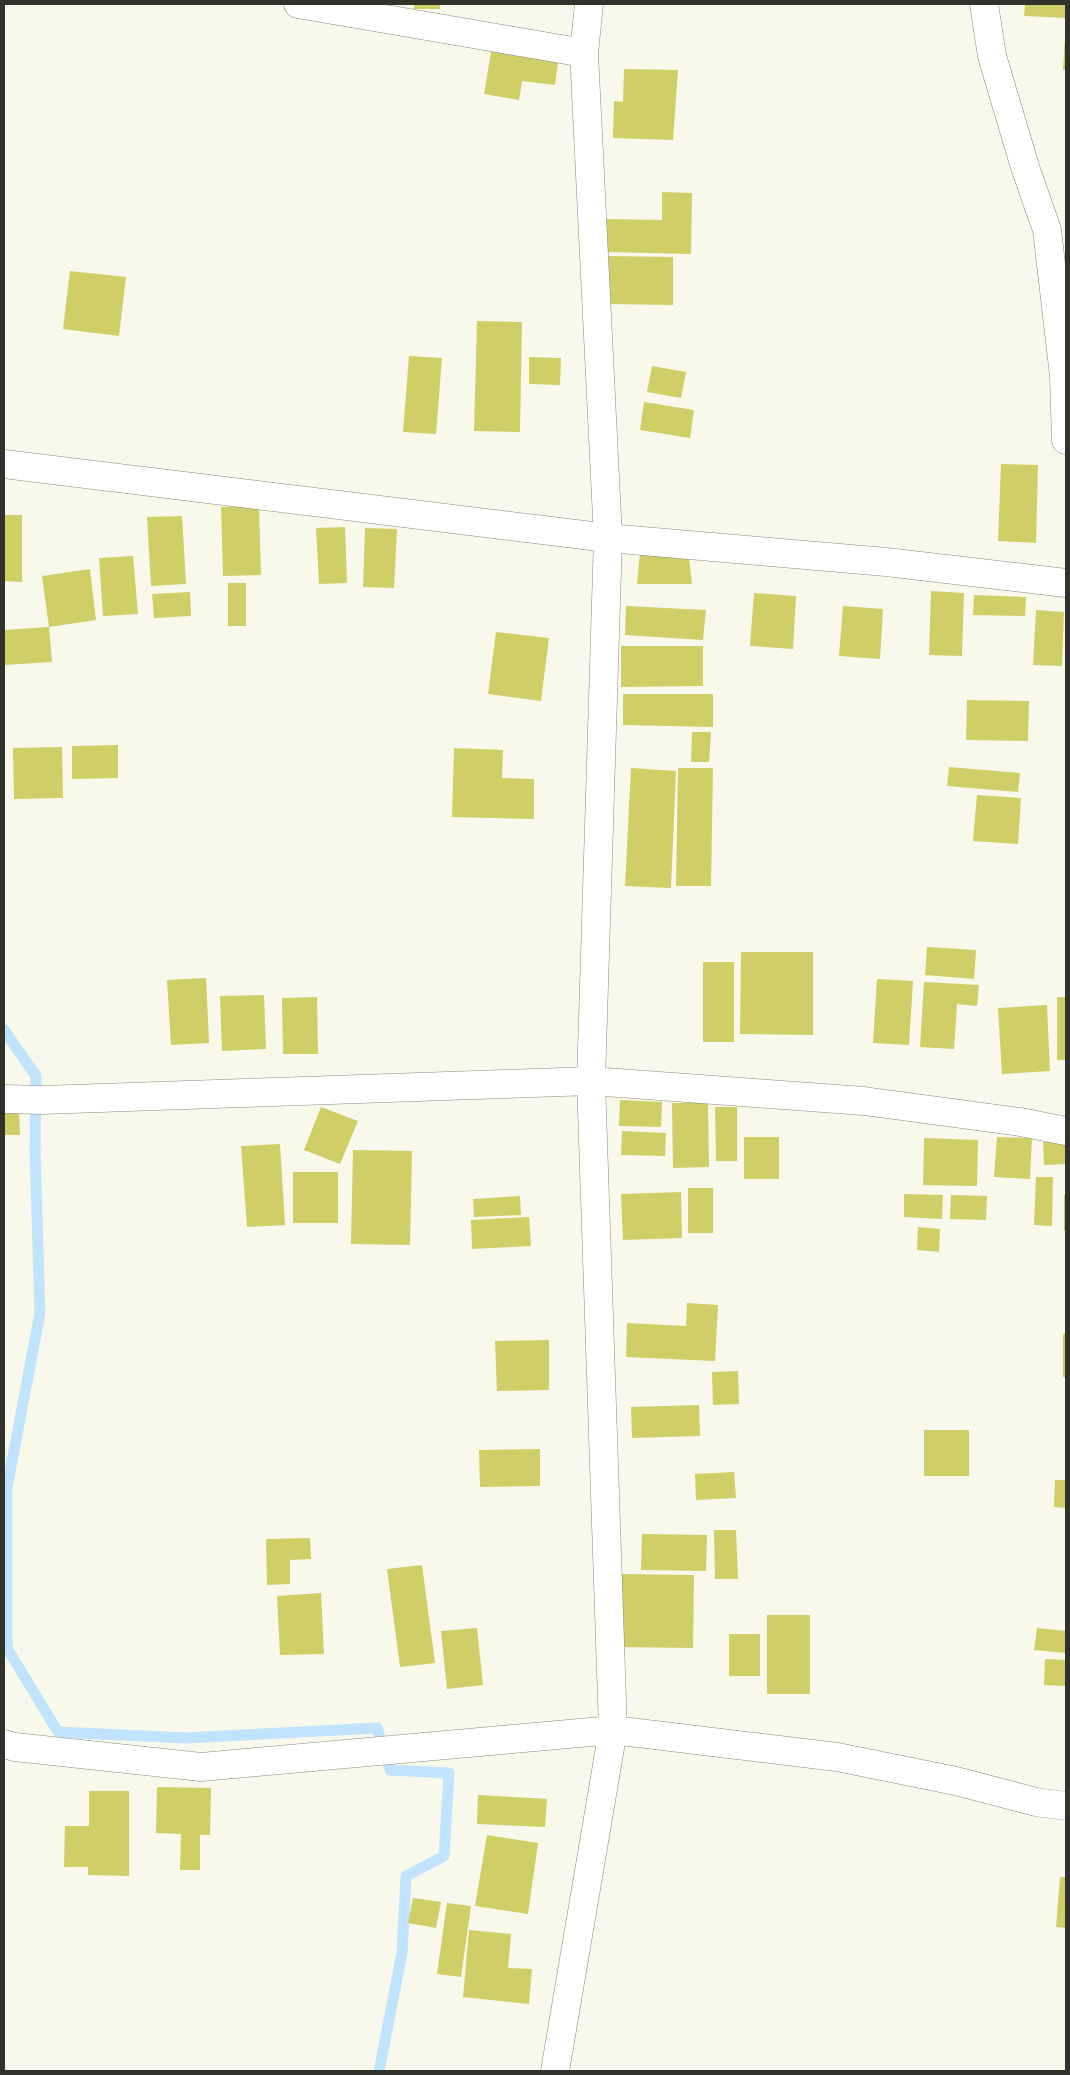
<!DOCTYPE html>
<style>
body{margin:0}
#map{position:relative;width:1070px;height:2075px;overflow:hidden;background:#f8f9eb;font-family:"Open Sans",sans-serif}
canvas{display:block}
.frame{position:absolute;inset:0;border:5px solid #32322d;pointer-events:none}
</style>
<div id="map">
<canvas width="1070" height="2075"></canvas>
<div class="frame"></div>
</div>
<script>
const ctx = document.querySelector('canvas').getContext('2d');
ctx.lineJoin = 'round';
const toPath = rows => new Path2D(rows.map(r => 'M' + r).join(''));
function trace(path, color, width, dash) { ctx.strokeStyle = color; ctx.lineWidth = width; ctx.lineCap = dash ? 'butt' : 'round'; ctx.setLineDash(dash || []); ctx.stroke(path); }
function fillPath(path, color) { ctx.fillStyle = color; ctx.fill(path, 'evenodd'); }
trace(toPath([
 [4,1030,36,1076,35,1151,40,1313,7,1488,7,1648,58,1732,186,1738,377,1728,390,1770,449,1773,444,1856,406,1876,402,1953,379,2071]
]), '#c1e4fe', 11);
fillPath(toPath([
 [414,4,440,4,440,9,414,9],
 [1025,4,1066,4,1066,18,1024,16],
 [1065,36,1066,36,1066,70,1063,70],
 [492,46,559,55,555,85,522,81,519,100,484,94],
 [624,69,678,70,673,140,613,138,614,101,623,102],
 [662,192,692,193,691,254,605,252,605,219,662,220],
 [604,256,673,257,673,305,604,304],
 [70,271,126,277,119,336,63,329],
 [477,321,522,322,520,432,474,431],
 [409,356,442,358,436,434,403,432],
 [529,357,561,358,560,385,529,384],
 [652,366,686,372,681,398,647,392],
 [644,402,694,410,690,438,640,430],
 [1001,464,1038,465,1036,543,998,541],
 [259,506,261,575,223,576,221,507],
 [4,515,22,515,22,582,4,581],
 [182,516,186,584,151,586,147,517],
 [345,527,347,583,319,584,316,528],
 [365,528,397,529,394,588,363,587],
 [640,553,689,558,692,584,637,584],
 [133,556,138,614,103,616,99,558],
 [90,569,96,620,49,627,42,576],
 [228,583,246,583,246,626,228,626],
 [931,591,964,593,962,656,929,655],
 [190,592,191,616,154,618,152,594],
 [754,593,796,596,793,649,750,646],
 [974,595,1026,597,1025,616,973,615],
 [626,606,706,610,703,640,625,635],
 [843,606,883,609,880,659,839,656],
 [1036,610,1064,612,1062,666,1033,665],
 [49,627,52,662,5,665,4,630],
 [496,632,549,638,541,701,488,694],
 [621,646,703,646,703,686,621,687],
 [623,694,713,694,713,727,623,725],
 [967,700,1029,701,1028,741,966,740],
 [692,732,711,732,709,762,691,762],
 [118,745,118,778,72,779,72,746],
 [62,747,63,798,14,799,13,748],
 [454,748,503,750,502,778,534,779,534,819,452,817],
 [949,767,1020,773,1018,792,947,786],
 [631,768,676,771,671,888,625,886],
 [678,768,713,768,711,886,676,886],
 [977,795,1021,798,1018,844,973,841],
 [927,947,976,950,974,979,925,975],
 [741,952,813,952,813,1035,740,1034],
 [703,962,734,962,734,1042,703,1042],
 [206,978,209,1043,171,1045,167,980],
 [877,979,913,981,909,1045,873,1043],
 [924,982,979,985,977,1006,957,1004,954,1049,920,1047],
 [264,995,266,1049,222,1051,220,996],
 [317,997,318,1054,283,1054,282,998],
 [1057,997,1066,997,1066,1060,1057,1060],
 [1047,1005,1050,1071,1002,1074,998,1008],
 [620,1100,662,1102,661,1127,619,1126],
 [672,1103,708,1103,709,1167,673,1168],
 [321,1107,358,1121,340,1164,304,1150],
 [715,1107,737,1107,737,1161,716,1161],
 [19,1111,20,1135,4,1135,4,1112],
 [622,1131,666,1133,665,1156,621,1155],
 [744,1137,779,1137,779,1179,744,1179],
 [997,1137,1032,1138,1030,1179,994,1177],
 [924,1138,978,1140,977,1186,923,1185],
 [1066,1141,1066,1164,1044,1165,1043,1142],
 [280,1144,285,1225,247,1227,241,1146],
 [353,1150,412,1151,410,1245,351,1244],
 [293,1172,338,1172,338,1223,293,1223],
 [1036,1177,1053,1177,1052,1226,1034,1225],
 [688,1188,713,1188,713,1233,688,1233],
 [681,1192,682,1238,623,1240,621,1194],
 [904,1194,943,1195,942,1219,904,1217],
 [951,1195,987,1196,986,1220,950,1219],
 [1064,1195,1066,1195,1066,1231,1064,1231],
 [520,1196,521,1215,474,1217,473,1199],
 [529,1217,531,1246,472,1249,471,1220],
 [918,1227,940,1229,939,1252,917,1250],
 [687,1303,718,1305,715,1361,626,1357,627,1323,686,1326],
 [1063,1334,1066,1334,1066,1377,1063,1377],
 [549,1340,549,1390,497,1391,495,1341],
 [738,1371,739,1404,713,1405,712,1372],
 [699,1405,700,1436,632,1438,631,1407],
 [924,1430,969,1430,969,1476,924,1476],
 [540,1449,540,1486,480,1487,479,1450],
 [734,1472,736,1498,696,1500,695,1474],
 [1055,1480,1066,1480,1066,1508,1054,1507],
 [714,1530,736,1530,738,1579,715,1579],
 [642,1534,707,1535,706,1571,641,1570],
 [310,1538,311,1559,290,1560,290,1584,267,1585,266,1539],
 [422,1565,435,1663,400,1667,387,1569],
 [620,1574,694,1575,693,1648,619,1647],
 [321,1593,324,1654,280,1655,277,1596],
 [767,1615,810,1615,810,1694,767,1694],
 [477,1628,483,1685,447,1689,441,1631],
 [1037,1628,1066,1631,1066,1653,1034,1650],
 [729,1634,760,1634,760,1676,729,1676],
 [1045,1659,1066,1660,1066,1686,1044,1685],
 [157,1787,211,1788,210,1835,200,1835,200,1870,180,1870,181,1834,156,1833],
 [89,1791,129,1791,129,1876,88,1875,88,1867,64,1867,65,1826,89,1826],
 [478,1795,547,1799,545,1827,477,1824],
 [487,1835,538,1843,528,1914,475,1906],
 [1060,1877,1066,1877,1066,1928,1056,1927],
 [413,1898,441,1902,436,1928,408,1923],
 [447,1903,471,1906,461,1977,437,1974],
 [469,1930,511,1934,508,1968,532,1969,529,2004,463,1997]
]), '#cfce67');
const minor = toPath([
 [298,4,584,53],
 [984,4,992,56,1025,167,1047,230,1064,376,1066,440],
 [4,464,608,538,886,562,1066,583],
 [4,1099,42,1100,591,1081,864,1101,1020,1122,1066,1131],
 [4,1744,15,1747,201,1767,613,1730,837,1757,956,1781,1036,1802,1066,1806],
 [555,2071,613,1730,591,1081,608,538,584,53,589,4]
]);
trace(minor, '#8a8b7e', 29);
trace(minor, '#fff', 28);
</script>
